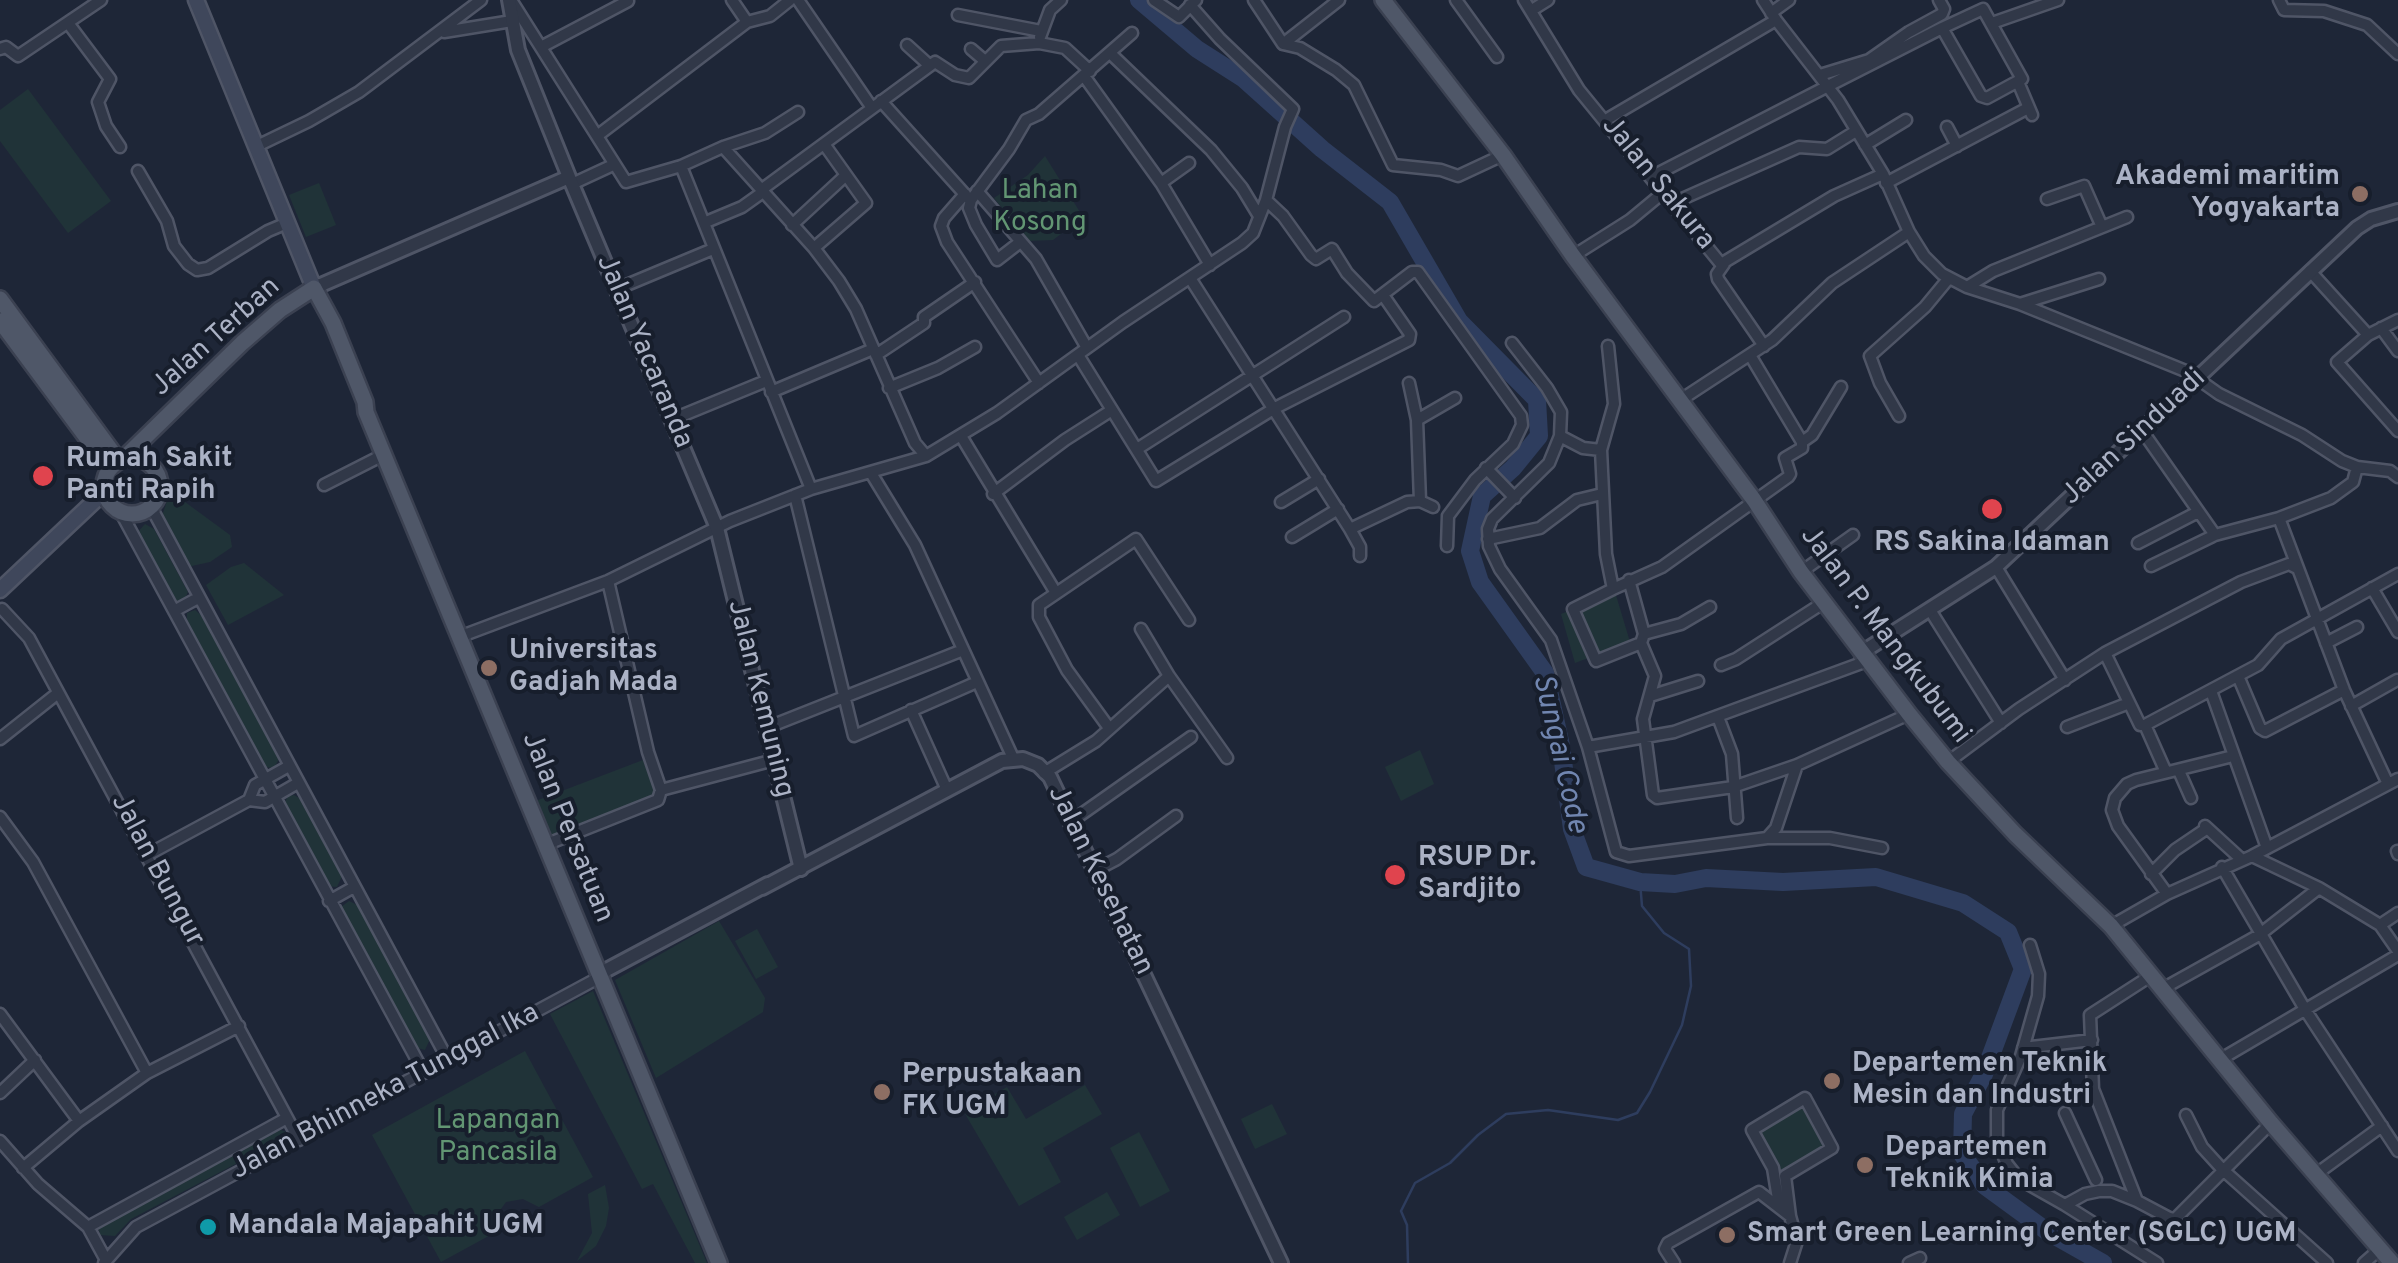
<!DOCTYPE html>
<style>
body{margin:0}
canvas{display:block;background:#1e2637}
</style>
<canvas width="2398" height="1263"></canvas>
<script>
const ctx = document.querySelector('canvas').getContext('2d');
ctx.lineJoin = 'round';
function fillPath(path, color) { ctx.fillStyle = color; ctx.fill(path, 'evenodd'); }
const toPath = rows => new Path2D(rows.map(r => 'M' + r).join(''));
function trace(path, color, width, dash) { ctx.strokeStyle = color; ctx.lineWidth = width; ctx.lineCap = dash ? 'butt' : 'round'; ctx.setLineDash(dash || []); ctx.stroke(path); }
function write(font, color, halo, rows, align = 'center') {
  ctx.font = font + ' Overpass,sans-serif'; ctx.lineWidth = 8; ctx.setLineDash([]); ctx.textBaseline = 'middle'; ctx.strokeStyle = halo; ctx.fillStyle = color; for (const [text, x, y, turn = 0] of rows) {
    ctx.save(); ctx.translate(x, y); ctx.rotate((+turn || 0) * Math.PI / 180); ctx.textAlign = isNaN(turn) ? turn : align; if (halo) ctx.strokeText(text, 0, 0); ctx.fillText(text, 0, 0); ctx.restore();
  }
}
fillPath(toPath([
 [28,89,111,201,68,233,0,141,0,110],
 [1045,156,1083,217,1053,240,1028,241,994,198,1028,175],
 [319,183,336,225,306,237,289,195],
 [169,495,185,502,230,535,232,547,210,562,187,567,162,516],
 [145,524,154,529,188,592,183,602,172,601,137,533],
 [244,563,284,595,228,625,206,585,231,567],
 [1615,592,1630,642,1575,663,1561,614],
 [195,610,202,616,279,759,274,768,263,767,187,624,187,613],
 [1420,750,1434,784,1401,801,1385,767],
 [643,760,657,798,547,840,533,802],
 [294,795,299,798,342,876,337,887,326,886,284,804,288,796],
 [349,901,357,905,430,1039,425,1050,414,1047,342,913,341,907],
 [719,921,765,998,763,1012,656,1078,615,980],
 [757,929,778,967,756,979,735,941],
 [593,991,707,1263,695,1263,653,1184,642,1189,550,1014],
 [525,1051,593,1177,539,1207,523,1199,506,1202,493,1220,496,1232,441,1262,372,1135],
 [1085,1085,1102,1114,1043,1148,1061,1182,1019,1206,964,1112,1007,1087,1026,1119],
 [1805,1102,1829,1148,1780,1172,1755,1130],
 [1272,1104,1287,1134,1255,1149,1241,1119],
 [278,1129,286,1132,283,1139,131,1219,115,1236,100,1235,99,1229,104,1223],
 [1139,1132,1170,1191,1140,1207,1110,1148],
 [605,1185,609,1208,606,1226,596,1246,577,1261,592,1233,588,1194],
 [1107,1192,1120,1215,1077,1240,1064,1217]
]), '#203338');
trace(toPath([
 [1408,1263,1407,1225,1401,1211,1415,1183,1450,1163,1478,1135,1506,1114,1548,1110,1618,1120,1637,1113,1650,1092,1682,1025,1691,986,1689,949,1664,933,1642,906,1640,882]
]), '#2e3d5e', 2.5);
trace(toPath([
 [1139,0,1197,49,1244,79,1322,149,1390,202,1459,321,1537,400,1539,436,1513,468,1482,496,1470,551,1480,582,1545,673,1561,746,1572,829,1586,867,1640,882,1675,884,1706,878,1783,882,1876,877,1963,903,2008,932,2023,969,1984,1074,1963,1114,1962,1154,1985,1186,2048,1232,2103,1263]
]), '#2e3d5e', 18);
const minor = toPath([
 [511,0,626,182,681,166,723,147,814,248,839,281,856,309,915,443,926,456],
 [732,0,747,22],
 [798,0,872,108],
 [1154,0,1179,17,1196,0],
 [1254,0,1283,44,1300,48,1336,70,1354,85,1393,165,1441,170,1458,176,1503,155],
 [1456,0,1497,57],
 [1524,0,1579,90,1721,264,1834,196,1883,174],
 [1763,0,1776,20,1838,100,1883,174,1909,232,1924,256,1942,274,1967,287,2020,304,2188,372,2219,394,2302,435,2342,461,2357,467,2390,471,2398,477],
 [2279,0,2284,10,2324,11,2367,25,2398,54],
 [1532,10,1548,0],
 [1771,13,1789,0],
 [958,15,1041,31],
 [68,23,110,79,98,102,106,126,120,147],
 [1992,23,2058,0],
 [444,32,512,21],
 [1040,37,1050,10,1061,0],
 [1283,44,1339,0],
 [907,45,929,65],
 [541,47,628,1],
 [0,49,6,47,18,56,101,0],
 [971,49,985,61],
 [1111,54,1211,150,1242,188,1259,216],
 [1820,75,1869,60,1909,32,1942,14,1944,9,1939,0],
 [1084,76,1161,183,1210,265],
 [2018,82,2032,115],
 [881,101,970,200],
 [1609,118,1776,20],
 [1947,127,1957,146],
 [597,136,747,22,770,16,790,0],
 [1865,145,1906,120],
 [257,146,309,121,359,92,481,0],
 [723,147,765,133,798,112],
 [681,166,811,489],
 [138,171,167,221,174,246,188,264,197,270,208,268,268,231,287,223],
 [1653,176,1828,86,1942,28,1983,9,2022,79,1987,98,1981,96,1942,28],
 [1161,183,1189,163],
 [1886,183,2028,108],
 [572,184,613,165],
 [761,190,935,62,955,75,969,78,1001,46,1039,43,1065,48,1090,71],
 [977,191,1036,259,1087,348],
 [965,194,944,218,941,226,947,242,1039,383],
 [2047,199,2084,186,2102,227],
 [1266,200,1283,216,1311,255,1316,259,1332,249,1347,273,1374,301,1412,272,1418,272,1521,416,1522,425,1513,444,1475,480,1448,516,1447,546],
 [1673,203,1799,147,1827,149,1856,131],
 [706,222,742,207,763,192],
 [792,225,845,176],
 [1019,243,997,260,976,225,969,208,971,200,1009,149,1026,120,1039,114,1132,33],
 [814,248,866,203,824,144],
 [1573,256,1630,220,1665,191],
 [1724,264,1717,274,1718,279,1764,346],
 [2310,271,2368,335],
 [1190,278,1350,529,1360,547,1360,556],
 [1967,287,1993,271,2127,217],
 [617,289,713,249],
 [2020,304,2099,279],
 [2398,320,2368,335,2337,362,2398,431],
 [2381,328,2398,351],
 [1512,343,1547,388,1561,412,1560,436,1549,463,1492,519,1488,529,1489,546,1500,569,1551,640,1588,747,1616,852,1629,856,1767,838,1776,828,1797,765],
 [1608,346,1614,404,1601,450,1606,554,1613,589,1662,567,1788,477,1790,474,1785,458,1802,448,1802,442,1812,435,1841,387],
 [876,355,924,323,924,317,975,282],
 [1078,355,1156,481,1275,408,1409,340,1410,334,1383,295],
 [1750,355,1802,442],
 [1409,383,1417,420,1420,501],
 [889,388,938,368,975,347],
 [771,392,873,349],
 [1682,399,1772,340,1832,283,1909,232],
 [1899,416,1880,383,1870,356,1925,307,1949,278],
 [671,420,766,381],
 [1417,420,1455,398],
 [2143,432,2215,535],
 [961,436,1056,593],
 [1560,436,1583,448,1601,450],
 [1137,449,1344,317],
 [1486,468,1515,498],
 [871,473,915,545,1013,758],
 [324,485,383,455],
 [993,494,1065,440,1112,410],
 [795,495,854,736,977,682],
 [1281,502,1319,479],
 [151,507,448,1060],
 [120,511,424,1073],
 [2279,518,2344,690,2388,784],
 [1350,529,1407,502,1420,501,1433,507],
 [1292,537,1338,509],
 [1488,539,1540,528,1577,500,1602,494],
 [2138,543,2198,512],
 [2151,566,2215,535,2279,518,2331,498,2353,482,2357,467],
 [1996,567,2065,680],
 [1801,572,1853,535],
 [1629,580,1644,634,1641,643,1655,676,1643,719,1653,795,1657,798,1733,787,1797,765,1909,714],
 [608,581,648,752,661,790],
 [2372,588,2398,632],
 [1613,589,1573,609,1596,661,1641,643],
 [2,609,29,638,299,1140],
 [1930,610,2001,723],
 [174,611,198,598],
 [1141,629,1169,676,1227,758],
 [1644,634,1681,624,1710,607],
 [459,637,608,581,730,521,811,489,926,456,997,413,1123,322,1242,243,1253,233,1266,200,1285,127,1293,109,1220,39,1190,5],
 [2326,643,2357,627],
 [2105,653,2140,725,2145,725,2258,665,2281,639,2398,574],
 [1721,665,1736,659,1823,603],
 [2238,676,2260,728,2265,731,2344,690],
 [2211,691,2267,848],
 [1650,696,1698,681],
 [2351,706,2397,680],
 [911,710,947,790],
 [1718,717,1732,754,1737,818],
 [2145,725,2165,770],
 [2067,727,2129,703],
 [766,728,963,650],
 [1109,728,1067,670,1039,617,1039,605,1136,539,1189,620],
 [0,739,58,693],
 [1588,747,1674,732,1867,661],
 [1948,762,2019,709,2105,653,2241,582,2289,564,2295,567],
 [2179,771,2191,798],
 [1044,773,1096,741,1169,676],
 [249,800,255,785,289,766],
 [0,817,33,862,147,1073],
 [1069,823,1191,737],
 [2205,826,2241,859],
 [1768,838,1830,838,1882,848],
 [545,845,658,800,661,790,774,760],
 [2397,851,2398,854],
 [147,855,249,800,265,802,298,783],
 [2252,856,2319,888,2380,925,2398,951],
 [2222,867,2306,1011,2398,1151],
 [1094,871,1117,859,1176,816],
 [2151,874,2175,850,2206,829],
 [2167,894,2118,826,2112,810,2115,798,2127,784,2136,780,2229,757],
 [329,901,354,887],
 [2380,925,2398,913],
 [2111,926,2167,894,2252,856,2398,779],
 [2030,945,2039,974,2038,996,2021,1056,1997,1110,1997,1141,2007,1164,2019,1179,2065,1205,2085,1194,2099,1191,2112,1191,2137,1201],
 [2152,975,2090,1015,2093,1089,2137,1201,2171,1219,2176,1218,2271,1123],
 [2164,988,2259,935,2319,888],
 [0,1014,79,1121],
 [2023,1048,2092,1040],
 [2221,1059,2398,955],
 [0,1093,35,1060],
 [2065,1113,2096,1180],
 [2186,1115,2202,1147,2222,1169,2327,1263],
 [0,1141,38,1184,88,1227,106,1260],
 [23,1168,79,1121,147,1073,239,1026],
 [2315,1175,2382,1126],
 [1779,1205,1773,1168,1752,1130,1805,1098,1832,1148,1785,1176,1790,1216],
 [2065,1205,2157,1263],
 [88,1227,287,1118],
 [104,1263,136,1227,600,977],
 [1674,1263,1665,1249,1668,1243,1759,1192,1790,1216,1797,1241,1790,1263],
 [1909,1263,1920,1258],
 [2364,1263,2380,1249]
]);
const tertiary = toPath([
 [569,177,717,528,801,869],
 [314,288,569,177,518,50,509,0],
 [1861,653,1996,567,2357,228,2371,219,2398,211],
 [762,888,1002,761,1023,759,1038,765,1050,777,1281,1263],
 [599,974,768,884]
]);
const secondary = toPath([
 [196,0,314,288],
 [0,590,104,492]
]);
const primary = toPath([
 [1383,0,1503,155,1573,256,1754,500,1801,572,1909,714,1948,762,2015,834,2111,926,2271,1123,2392,1263],
 [0,299,119,461],
 [0,321,110,469],
 '104 486a28 28 0 1 1 56 0a28 28 0 1 1-56 0Z',
 [122,460,242,343,280,310,314,288,333,323,365,402,366,412,719,1263]
]);
trace(minor, '#4f5566', 15);
trace(tertiary, '#4f5566', 18);
trace(secondary, '#4f5566', 19);
trace(primary, '#3b4151', 20);
trace(minor, '#313848', 10);
trace(tertiary, '#313848', 12);
trace(secondary, '#3f475b', 14);
trace(primary, '#4f5768', 15);
for (const [x, y, r, color] of [
 [2360,194,10,"#8d6e63"],
 [43,476,12,"#e0444e"],
 [1992,509,12,"#e0444e"],
 [489,668,10,"#8d6e63"],
 [1395,875,12,"#e0444e"],
 [1832,1081,10,"#8d6e63"],
 [882,1092,10,"#8d6e63"],
 [1865,1165,10,"#8d6e63"],
 [208,1227,10,"#0f9aa8"],
 [1727,1235,10,"#8d6e63"]
]) { const dot = new Path2D(); dot.arc(x, y, r, 0, 2 * Math.PI); ctx.fillStyle = color; ctx.fill(dot); trace(dot, '#171e2c', 4); }
write('bold 28px', '#abb2c5', '#171e2c', [
 ["Akademi maritim",2340,178,"right"],
 ["Yogyakarta",2340,210,"right"],
 ["Rumah Sakit",66,460],
 ["Panti Rapih",66,492],
 ["RS Sakina Idaman",1992,544,"center"],
 ["Universitas",509,652],
 ["Gadjah Mada",509,684],
 ["RSUP Dr.",1418,859],
 ["Sardjito",1418,891],
 ["Departemen Teknik",1852,1065],
 ["Mesin dan Industri",1852,1097],
 ["Perpustakaan",902,1076],
 ["FK UGM",902,1108],
 ["Departemen",1885,1149],
 ["Teknik Kimia",1885,1181],
 ["Mandala Majapahit UGM",228,1227],
 ["Smart Green Learning Center (SGLC) UGM",1747,1235]
], 'left');
write('28px', '#abb2c5', '#171e2c', [
 ["Jalan Sakura",1657,184,51],
 ["Jalan Terban",217,338,-42],
 ["Jalan Yacaranda",643,352,67],
 ["Jalan Sinduadi",2135,438,-43],
 ["Jalan P. Mangkubumi",1884,636,53],
 ["Jalan Kemuning",759,699,76],
 ["Jalan Persatuan",566,828,68],
 ["Jalan Bungur",156,871,62],
 ["Jalan Kesehatan",1099,881,64],
 ["Jalan Bhinneka Tunggal Ika",386,1093,-28]
]);
write('28px', '#629673', '#171e2c', [
 ["Lahan",1040,192],
 ["Kosong",1040,224],
 ["Lapangan",498,1122],
 ["Pancasila",498,1154]
]);
write('italic 30px', '#7186b0', '#171e2c', [
 ["Sungai Code",1558,754,77]
]);
</script>
